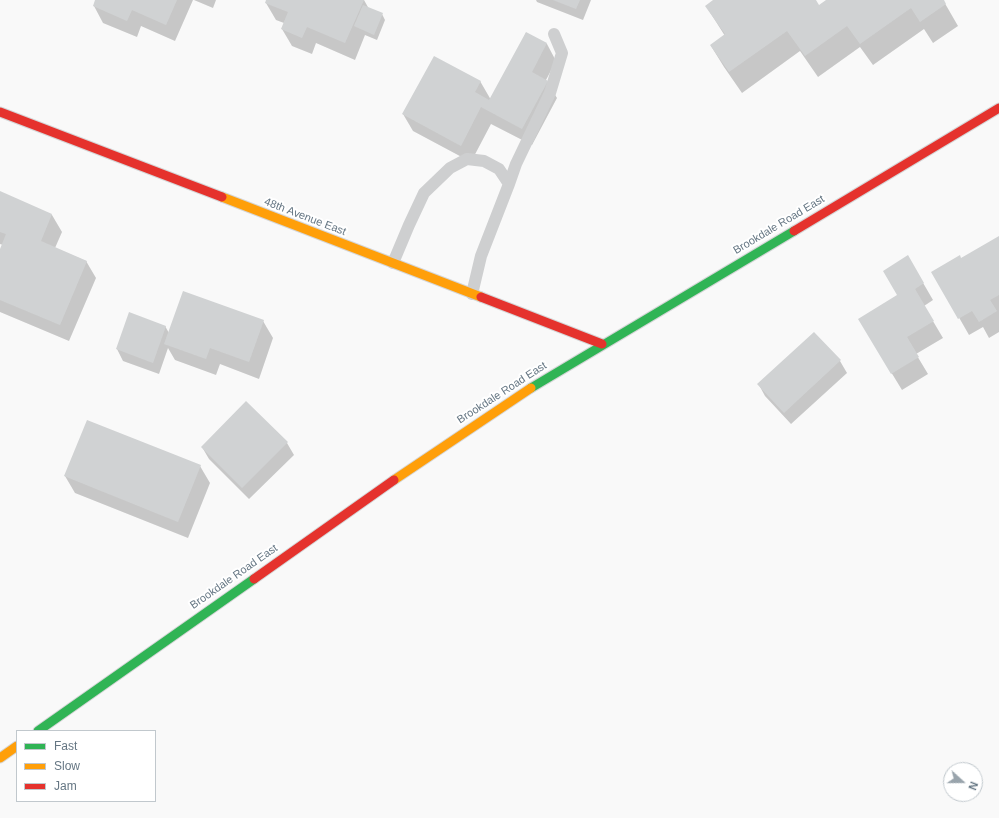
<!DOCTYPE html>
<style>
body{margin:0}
#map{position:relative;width:999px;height:818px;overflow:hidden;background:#f9f9f9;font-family:Arial,sans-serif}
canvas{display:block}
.legend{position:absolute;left:16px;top:730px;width:140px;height:72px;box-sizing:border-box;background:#fff;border:1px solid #c1c8cd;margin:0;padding:5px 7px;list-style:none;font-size:12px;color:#657683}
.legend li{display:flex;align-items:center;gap:8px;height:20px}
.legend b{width:20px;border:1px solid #c1c8cd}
.north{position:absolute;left:943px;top:762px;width:40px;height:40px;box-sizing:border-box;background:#fff;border:1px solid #c1c8cd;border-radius:50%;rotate:111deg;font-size:11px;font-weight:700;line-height:16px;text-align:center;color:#657683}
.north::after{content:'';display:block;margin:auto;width:14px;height:18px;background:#99a4ac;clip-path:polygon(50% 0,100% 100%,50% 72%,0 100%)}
</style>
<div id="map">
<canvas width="999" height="818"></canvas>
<ul class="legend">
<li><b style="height:5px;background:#30b455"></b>Fast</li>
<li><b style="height:5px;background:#ff9f0a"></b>Slow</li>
<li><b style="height:5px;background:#e5322d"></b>Jam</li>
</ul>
<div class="north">N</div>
</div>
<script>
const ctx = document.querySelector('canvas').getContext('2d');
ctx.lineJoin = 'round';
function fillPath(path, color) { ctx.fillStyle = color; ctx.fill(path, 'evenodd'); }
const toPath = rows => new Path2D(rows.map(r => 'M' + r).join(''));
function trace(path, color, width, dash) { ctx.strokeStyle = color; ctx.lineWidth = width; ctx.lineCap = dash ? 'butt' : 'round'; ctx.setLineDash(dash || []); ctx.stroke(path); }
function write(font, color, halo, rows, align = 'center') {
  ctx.font = font + ' Arial,sans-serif'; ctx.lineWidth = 4; ctx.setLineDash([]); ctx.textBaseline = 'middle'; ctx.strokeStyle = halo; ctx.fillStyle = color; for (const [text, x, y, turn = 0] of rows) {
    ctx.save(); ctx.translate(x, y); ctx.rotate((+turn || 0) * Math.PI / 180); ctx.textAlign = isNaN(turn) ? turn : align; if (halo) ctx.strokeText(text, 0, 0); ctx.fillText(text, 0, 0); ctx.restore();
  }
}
fillPath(toPath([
 [96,0,193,0,175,41,141,26,137,37,103,23,94,6],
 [194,0,216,0,213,8],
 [268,0,364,0,369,9,382,14,385,20,377,40,365,35,355,60,316,43,312,54,292,46,282,29,284,23,276,20,266,3],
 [536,0,591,0,583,20,537,2],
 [715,0,814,0,819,7,828,0,943,0,958,26,933,43,924,29,873,65,860,47,818,77,800,51,742,93,724,67,711,46,725,36,706,6],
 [526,33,547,44,556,61,546,80,557,98,532,145,491,124,471,162,413,131,403,114,480,81,491,100],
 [0,192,52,215,62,232,55,248,86,261,96,278,69,341,0,312,0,251,3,245,0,244],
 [999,237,999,332,989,338,983,327,969,335,933,272,961,260],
 [908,257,933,300,924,306,943,338,916,354,928,374,902,390,869,336,898,296],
 [263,321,273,338,259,379,220,364,216,375,175,360,168,348,159,374,123,361,117,349,165,326,169,333],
 [814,333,840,361,847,373,791,424,765,396,759,385],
 [246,402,287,443,294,455,249,499,209,459,202,447],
 [200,466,210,483,188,538,75,493,65,476]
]), '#0003');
fillPath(toPath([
 [95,0,177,0,166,25,132,10,127,21,93,6],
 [266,0,364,0,345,43,307,27,302,38,281,29,288,12,265,3],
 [553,0,580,0,576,9],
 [713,0,816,0,819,5,826,0,944,0,946,4,920,22,911,8,860,44,847,26,805,56,787,31,729,72,710,45,725,34,705,6],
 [363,5,383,13,374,35,354,26],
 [526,32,547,43,532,72,548,81,522,129,481,107,461,146,402,114,434,56,481,81,475,92,489,100],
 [0,191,52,214,41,241,87,261,60,325,0,300,0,249,6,234,0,232],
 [999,236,999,295,990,300,997,311,979,322,972,311,958,319,931,272,960,255,961,258],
 [908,255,924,283,915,289,934,321,907,337,919,357,891,374,858,319,897,295,883,271],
 [183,291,264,320,249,362,210,348,206,359,164,344],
 [129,312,166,326,153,363,116,349],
 [814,332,841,360,784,413,757,384],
 [246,401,288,442,242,488,201,447],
 [87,420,201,465,178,522,64,476]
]), '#d0d2d3');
const fast = toPath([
 [531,388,794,231],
 [38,731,254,579]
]);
const slow = toPath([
 [222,197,481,297],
 [394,480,531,388],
 [0,758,17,746]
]);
const jam = toPath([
 [0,112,222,197],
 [794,231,999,108],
 [481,297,602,344],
 [254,579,394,480]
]);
trace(fast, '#d5d6d7', 11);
trace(slow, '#d5d6d7', 11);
trace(jam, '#d5d6d7', 11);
trace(toPath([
 [393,263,409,225,424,193,450,168,467,159,484,161,499,169,509,184],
 [472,294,481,256,509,184,516,164,550,93,562,53,554,34]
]), '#cecfd0', 12);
trace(fast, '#30b455', 9);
trace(slow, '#ff9f0a', 9);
trace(jam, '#e5322d', 9);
write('11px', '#657683', '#fff', [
 ["48th Avenue East",305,217,21],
 ["Brookdale Road East",779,225,-31],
 ["Brookdale Road East",502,393,-33],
 ["Brookdale Road East",234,577,-35]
]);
</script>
